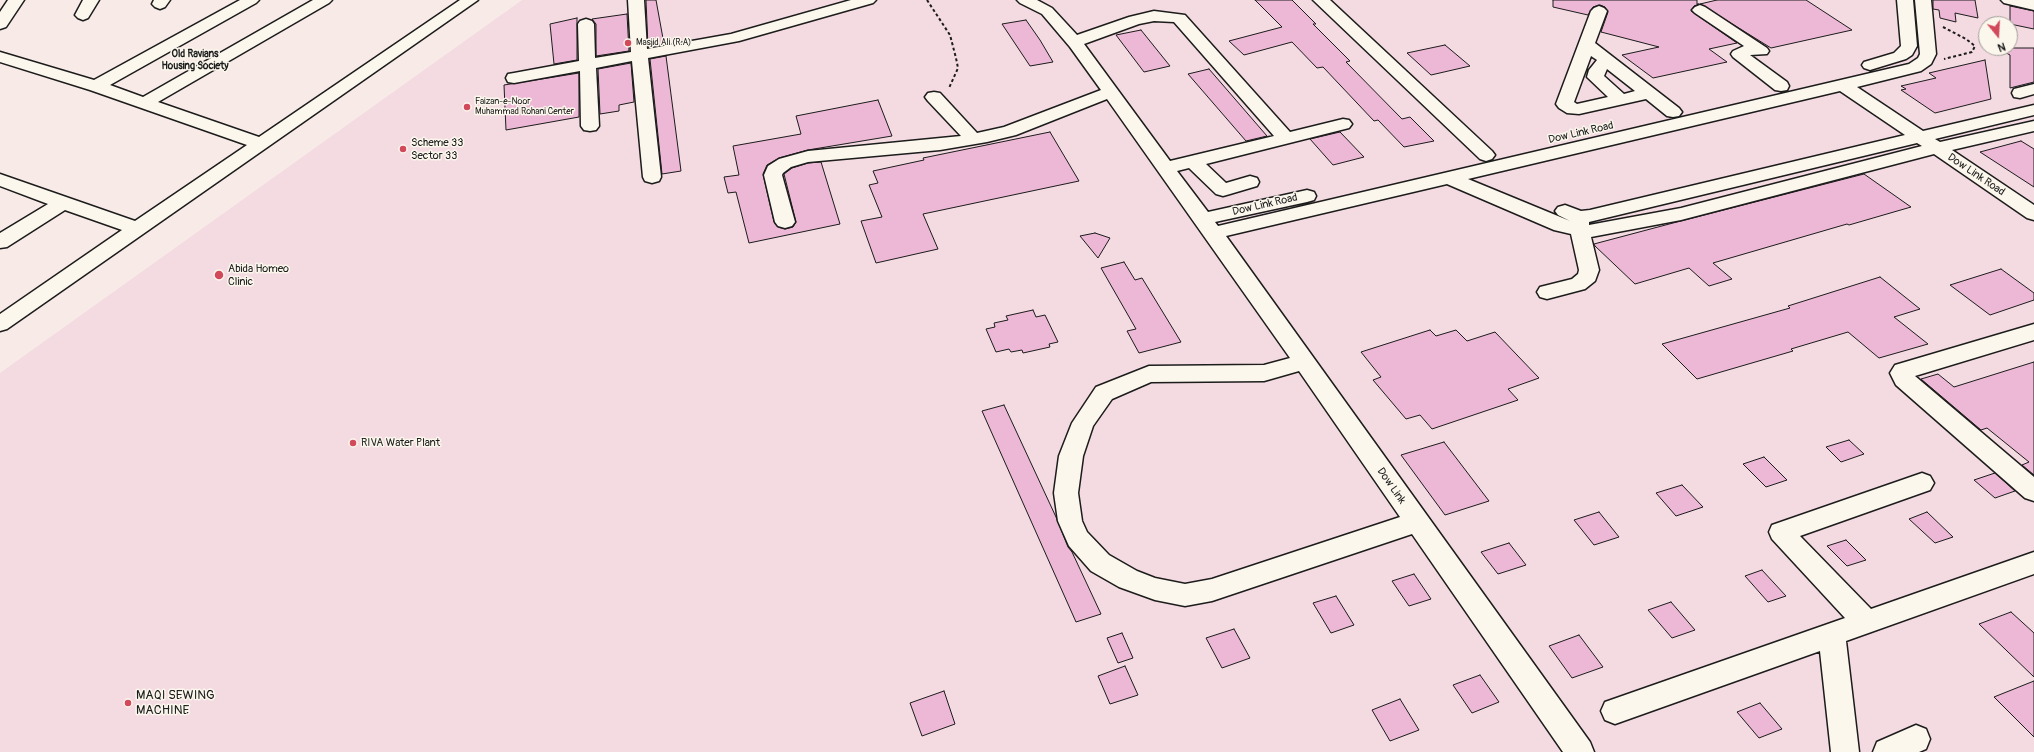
<!DOCTYPE html>
<style>
body{margin:0}
#map{position:relative;width:2034px;height:752px;overflow:hidden;background:#f8eae7;font-family:Pangolin,sans-serif}
canvas{display:block}
.north{position:absolute;left:1978px;top:16px;width:40px;height:40px;box-sizing:border-box;background:#fbf7ec;border:1px solid #a29f99;border-radius:50%;rotate:162deg;font-size:11px;font-weight:700;line-height:16px;text-align:center;color:#1c1c1c}
.north::after{content:'';display:block;margin:auto;width:14px;height:18px;background:#d1495b;clip-path:polygon(50% 0,100% 100%,50% 72%,0 100%)}
</style>
<div id="map">
<canvas width="2034" height="752"></canvas>
<div class="north">N</div>
</div>
<script>
const ctx = document.querySelector('canvas').getContext('2d');
ctx.lineJoin = 'round';
function fillPath(path, color) { ctx.fillStyle = color; ctx.fill(path, 'evenodd'); }
const toPath = rows => new Path2D(rows.map(r => 'M' + r).join(''));
function trace(path, color, width, dash) { ctx.strokeStyle = color; ctx.lineWidth = width; ctx.lineCap = dash ? 'butt' : 'round'; ctx.setLineDash(dash || []); ctx.stroke(path); }
function write(font, color, halo, rows, align = 'center') {
  ctx.font = font + ' Pangolin,sans-serif'; ctx.lineWidth = 3; ctx.setLineDash([]); ctx.textBaseline = 'middle'; ctx.strokeStyle = halo; ctx.fillStyle = color; for (const [text, x, y, turn = 0] of rows) {
    ctx.save(); ctx.translate(x, y); ctx.rotate((+turn || 0) * Math.PI / 180); ctx.textAlign = isNaN(turn) ? turn : align; if (halo) ctx.strokeText(text, 0, 0); ctx.fillText(text, 0, 0); ctx.restore();
  }
}
fillPath(toPath([
 [522,0,2034,0,2034,752,0,752,0,373],
 [1986,24,2010,24,2010,48,1986,48]
]), '#f4dbe2');
const building = toPath([
 [646,0,656,0,664,44,648,47,646,0],
 [1255,0,1292,0,1316,24,1313,24,1350,61,1346,62,1402,119,1410,117,1434,141,1404,147,1378,120,1374,121,1323,67,1317,68,1292,42,1244,55,1229,41,1282,27,1255,0],
 [1553,0,1697,0,1697,4,1699,4,1694,6,1691,11,1737,43,1709,49,1727,62,1653,78,1622,55,1659,47,1601,32,1608,12,1605,7,1600,5,1593,7,1588,15,1553,7,1553,0],
 [1717,0,1806,0,1852,30,1771,48,1700,4,1717,0],
 [1933,0,1975,0,1978,18,1955,13,1956,22,1940,18,1939,10,1933,9,1933,0],
 [2010,6,2034,11,2034,29,2010,24,2010,6],
 [627,14,629,51,596,56,596,24,592,19,627,14],
 [577,18,577,60,554,64,550,24,577,18],
 [1026,20,1040,40,1053,62,1030,66,1002,24,1026,20],
 [1141,30,1170,66,1144,72,1116,35,1141,30],
 [1445,45,1470,66,1431,75,1407,53,1445,45],
 [1997,48,2034,48,2034,82,2010,88,2010,55,1997,48],
 [666,56,681,171,662,174,650,59,666,56],
 [1985,60,1991,99,1935,113,1901,90,1906,89,1901,86,1936,78,1929,73,1985,60],
 [631,63,634,102,619,105,619,111,600,114,598,69,631,63],
 [1209,69,1267,136,1246,141,1188,74,1209,69],
 [579,73,579,117,506,130,504,85,579,73],
 [878,100,892,136,808,150,779,158,767,165,763,174,774,222,778,227,785,229,793,227,796,222,784,174,792,168,808,163,821,162,840,224,749,243,736,192,728,193,724,177,739,175,733,146,801,134,796,116,878,100],
 [1050,132,1079,181,923,214,938,249,876,263,861,221,882,217,869,185,878,183,873,171,924,160,923,158,1050,132],
 [1340,132,1364,157,1333,165,1310,139,1340,132],
 [2021,141,2034,149,2034,187,1980,152,2021,141],
 [1864,174,1911,207,1849,225,1847,224,1713,263,1732,279,1709,286,1689,268,1635,284,1595,246,1594,244,1673,223,1864,174],
 [1095,233,1110,238,1098,258,1080,236,1095,233],
 [1124,262,1135,280,1142,278,1181,342,1139,353,1127,331,1136,329,1101,268,1124,262],
 [2001,269,2034,293,2034,300,1990,315,1950,285,2001,269],
 [1880,277,1920,309,1894,317,1928,344,1879,358,1848,332,1791,349,1793,351,1697,379,1662,344,1790,308,1788,306,1880,277],
 [1033,310,1036,317,1045,315,1058,342,1049,344,1050,347,1023,353,1022,350,1011,352,1009,349,996,352,986,329,995,327,994,323,1008,320,1006,316,1033,310],
 [1430,330,1436,336,1456,330,1467,341,1495,332,1539,378,1508,389,1518,400,1432,429,1420,415,1406,419,1373,380,1381,377,1361,352,1430,330],
 [2034,362,2034,475,2022,465,2029,462,1987,428,1981,430,1921,379,1938,374,1954,387,2034,362],
 [1004,405,1056,517,1068,547,1072,552,1101,614,1076,622,982,411,1004,405],
 [1849,440,1864,454,1841,462,1826,447,1849,440],
 [1444,442,1489,501,1445,515,1401,455,1444,442],
 [1764,457,1787,480,1766,487,1743,464,1764,457],
 [1995,473,2015,491,1995,498,1974,480,1995,473],
 [1682,485,1703,507,1676,516,1656,493,1682,485],
 [1599,512,1619,537,1594,545,1574,520,1599,512],
 [1927,512,1953,537,1935,543,1909,519,1927,512],
 [1846,540,1866,560,1847,566,1827,546,1846,540],
 [1509,543,1526,565,1498,574,1481,552,1509,543],
 [1762,570,1786,596,1768,602,1745,576,1762,570],
 [1414,574,1431,599,1409,606,1392,581,1414,574],
 [1336,596,1354,625,1331,633,1313,603,1336,596],
 [1671,602,1695,630,1672,638,1648,610,1671,602],
 [2011,612,2034,633,2034,677,1979,624,2011,612],
 [1234,629,1250,658,1222,668,1206,638,1234,629],
 [1122,633,1133,658,1118,663,1107,638,1122,633],
 [1579,635,1603,667,1572,678,1549,646,1579,635],
 [1125,666,1138,695,1110,704,1098,676,1125,666],
 [1480,675,1499,702,1472,713,1453,685,1480,675],
 [2034,681,2034,737,1994,697,2034,681],
 [944,691,955,724,922,736,910,703,944,691],
 [1400,699,1419,730,1390,741,1372,710,1400,699],
 [1760,703,1782,729,1759,738,1737,712,1760,703]
]);
fillPath(building, '#ecb8d5');
trace(building, '#1c1c1c', 1);
const minor = toPath([
 [8,0,24,0,6,27,0,29,0,12,8,0],
 [83,0,99,0,88,18,83,20,78,18,75,15,83,0],
 [154,0,170,0,165,7,160,9,155,7,152,4,154,0],
 [240,0,259,0,256,3,110,85,143,97,313,0,332,0,329,3,158,102,259,137,460,0,478,0,7,329,0,331,0,314,122,230,65,210,7,247,0,248,0,233,48,204,0,186,0,174,135,221,247,145,90,90,0,62,0,52,94,80,240,0],
 [628,0,644,0,647,49,731,34,851,0,876,0,873,3,739,41,648,58,661,177,659,181,652,183,645,181,643,177,632,61,596,68,599,126,596,130,590,131,584,130,581,126,580,71,514,83,508,82,506,78,508,74,514,73,579,61,578,24,580,21,586,19,592,21,594,24,595,58,631,52,628,0],
 [1017,0,1037,0,1052,8,1077,35,1129,17,1154,11,1185,15,1290,132,1343,119,1349,120,1352,124,1349,128,1206,164,1226,183,1250,176,1257,178,1259,182,1257,186,1230,194,1223,196,1216,194,1189,168,1177,171,1208,212,1307,190,1314,192,1316,196,1314,200,1307,202,1215,222,1218,226,1909,64,1918,58,1920,54,1915,0,1931,0,1936,54,1931,64,1921,71,1857,87,1923,131,2034,105,2034,115,1935,139,1940,142,2034,121,2034,131,1952,150,2034,205,2034,220,2027,218,1934,154,1681,220,1591,237,1599,270,1595,281,1585,289,1547,299,1540,297,1537,292,1540,287,1572,279,1578,274,1579,270,1571,234,1554,230,1447,184,1226,236,1590,742,1594,752,1563,752,1412,534,1212,601,1185,606,1155,600,1119,587,1091,571,1069,546,1058,521,1054,493,1059,456,1072,423,1096,387,1149,366,1264,365,1290,358,1107,99,1016,135,987,142,940,150,808,162,791,167,783,173,782,175,795,222,792,226,785,228,778,226,775,222,764,175,768,166,779,159,808,151,961,136,928,101,925,97,928,93,934,92,940,93,977,133,1004,127,1101,90,1070,47,1042,14,1020,3,1017,0],
 [1154,21,1174,22,1274,136,1170,161,1084,44,1139,24,1154,21],
 [1840,91,1905,135,1590,210,1581,211,1565,205,1558,207,1555,211,1558,215,1570,221,1468,179,1840,91],
 [1917,143,1922,146,1681,208,1589,225,1589,222,1917,143],
 [1299,371,1400,517,1212,579,1185,584,1155,578,1137,571,1109,555,1087,532,1082,521,1078,493,1083,456,1093,426,1112,399,1151,382,1264,381,1299,371],
 [1313,0,1330,0,1492,151,1495,155,1492,159,1486,161,1480,159,1313,0],
 [1897,0,1913,0,1917,46,1912,55,1906,59,1870,70,1864,68,1862,65,1864,62,1894,53,1901,46,1897,0],
 [2001,0,2034,0,2034,10,2004,3,2001,0],
 [1700,5,1705,7,1767,48,1769,51,1767,54,1750,55,1787,82,1789,86,1787,90,1781,91,1775,90,1733,57,1731,54,1733,51,1744,46,1695,13,1692,10,1695,7,1700,5],
 [1599,6,1604,8,1607,11,1595,43,1679,108,1682,112,1679,116,1673,117,1667,116,1646,99,1579,114,1567,113,1559,108,1556,104,1591,11,1594,8,1599,6],
 [1591,56,1597,60,1589,70,1587,77,1608,97,1577,104,1574,102,1591,56],
 [1607,69,1635,91,1624,94,1604,76,1607,69],
 [2034,84,2034,94,2020,98,2014,97,2012,93,2014,89,2034,84],
 [2034,324,2034,340,1915,376,2034,477,2034,501,2025,498,1896,385,1890,373,1895,365,2034,324],
 [1922,473,1930,476,1934,483,1930,490,1800,536,1871,609,2034,552,2034,574,1846,641,1859,752,1831,752,1820,651,1615,724,1605,720,1601,711,1605,702,1845,618,1772,539,1769,532,1772,525,1922,473],
 [1916,725,1926,729,1930,739,1926,749,1919,752,1873,752,1877,742,1916,725]
]);
trace(minor, '#1c1c1c', 3);
trace(toPath([
 [927,0,950,35,956,58,958,68,949,88],
 [1943,27,1966,39,1975,46,1972,52,1944,59]
]), '#1c1c1c', 2, [3, 2.5]);
fillPath(minor, '#fbf7ec');
for (const [x, y, r, color] of [
 [628,43,4,"#d1495b"],
 [467,107,4,"#d1495b"],
 [403,149,4,"#d1495b"],
 [219,275,5,"#d1495b"],
 [353,443,4,"#d1495b"],
 [128,703,4,"#d1495b"]
]) { const dot = new Path2D(); dot.arc(x, y, r, 0, 2 * Math.PI); ctx.fillStyle = color; ctx.fill(dot); trace(dot, '#fbf7ec', 1.5); }
write('9px', '#1c1c1c', '#fbf7ec', [
 ["Masjid Ali (R.A)",636,43],
 ["Faizan-e-Noor",475,102],
 ["Muhammad Rohani Center",475,112]
], 'left');
write('bold 10px', '#1c1c1c', '#fbf7ec', [
 ["Old Ravians",195,54],
 ["Housing Society",195,66]
]);
write('11px', '#1c1c1c', '#fbf7ec', [
 ["Dow Link Road",1581,133,-13],
 ["Dow Link Road",1976,175,34],
 ["Dow Link Road",1265,205,-13],
 ["Dow Link",1391,486,55]
]);
write('11px', '#1c1c1c', '#fbf7ec', [
 ["Scheme 33",411,143],
 ["Sector 33",411,156],
 ["Abida Homeo",228,269],
 ["Clinic",228,282],
 ["RIVA Water Plant",361,443]
], 'left');
write('13px', '#1c1c1c', '#fbf7ec', [
 ["MAQI SEWING",136,696],
 ["MACHINE",136,711]
], 'left');
</script>
